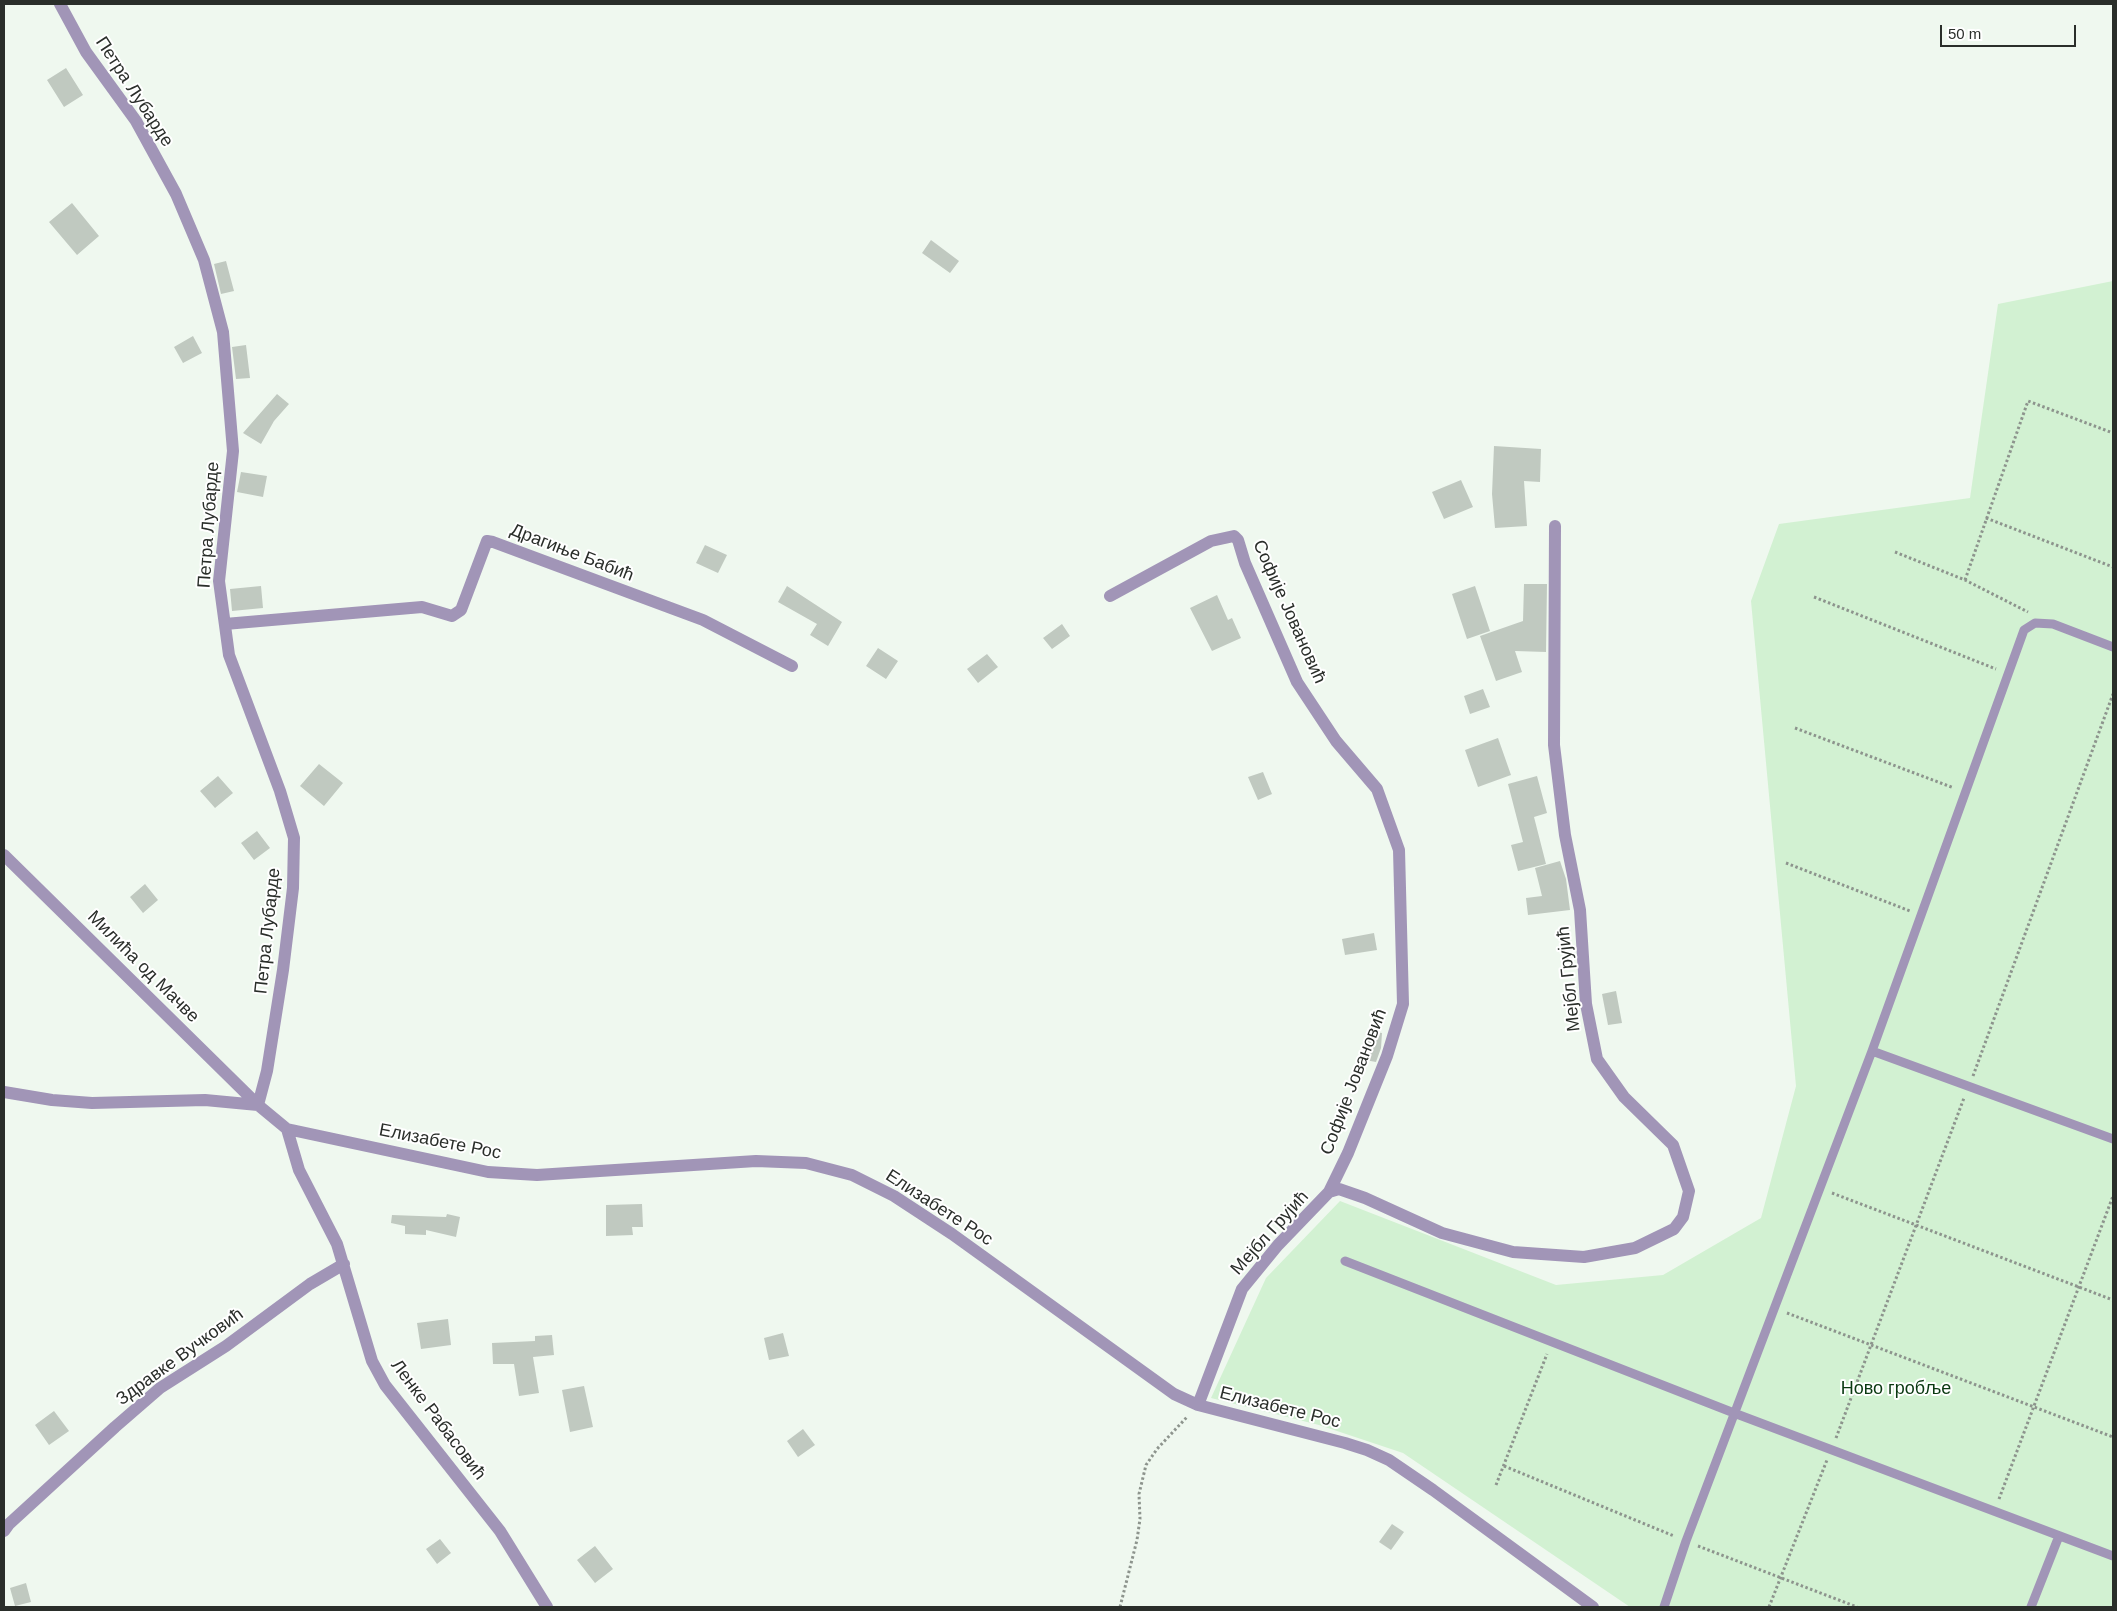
<!DOCTYPE html>
<meta charset="utf-8">
<style>
body{margin:0}
#map{position:relative;width:2117px;height:1611px;overflow:hidden;background:#eff8ef;font-family:Helvetica,sans-serif}
canvas{display:block}
.frame{position:absolute;inset:0;border:5px solid #2a2e2a;pointer-events:none}
.scale{position:absolute;left:1940px;top:25px;width:136px;height:22px;box-sizing:border-box;border:2px solid #2a2e2a;border-top:0;padding-left:6px;font-size:15px;line-height:18px;white-space:nowrap;color:#2a2e2a;-webkit-text-stroke:4px #fff;paint-order:stroke}
</style>
<div id="map">
<canvas width="2117" height="1611"></canvas>
<div class="frame"></div>
<div class="scale">50 m</div>
</div>
<script>
const ctx = document.querySelector('canvas').getContext('2d');
ctx.lineJoin = 'round';
function fillPath(path, color) { ctx.fillStyle = color; ctx.fill(path, 'evenodd'); }
const toPath = rows => new Path2D(rows.map(r => 'M' + r).join(''));
function trace(path, color, width, dash) { ctx.strokeStyle = color; ctx.lineWidth = width; ctx.lineCap = dash ? 'butt' : 'round'; ctx.setLineDash(dash || []); ctx.stroke(path); }
function write(font, color, halo, rows, align = 'center') {
  ctx.font = font + ' Helvetica,sans-serif'; ctx.lineWidth = 4; ctx.setLineDash([]); ctx.textBaseline = 'middle'; ctx.strokeStyle = halo; ctx.fillStyle = color; for (const [text, x, y, turn = 0] of rows) {
    ctx.save(); ctx.translate(x, y); ctx.rotate((+turn || 0) * Math.PI / 180); ctx.textAlign = isNaN(turn) ? turn : align; if (halo) ctx.strokeText(text, 0, 0); ctx.fillText(text, 0, 0); ctx.restore();
  }
}
fillPath(toPath([
 [2113,281,2113,1607,1630,1607,1403,1453,1319,1425,1211,1398,1266,1278,1340,1201,1556,1285,1663,1275,1761,1218,1796,1086,1751,601,1779,524,1970,498,1998,304]
]), '#d2f1d2');
fillPath(toPath([
 [66,68,83,95,64,107,47,80],
 [72,203,99,236,77,255,49,222],
 [931,240,959,261,950,273,922,253],
 [226,261,234,291,221,294,214,264],
 [193,336,202,353,183,363,174,347],
 [246,345,250,378,236,379,232,347],
 [277,394,289,404,274,421,261,444,243,433],
 [1494,446,1541,449,1540,482,1524,481,1527,526,1495,528,1492,494],
 [241,472,267,476,263,497,237,492],
 [1461,480,1473,507,1444,519,1432,492],
 [705,545,727,555,718,573,696,563],
 [1524,584,1547,584,1546,652,1515,651,1522,672,1496,681,1480,636,1523,621],
 [261,586,263,608,232,611,230,589],
 [787,586,842,622,828,646,810,635,817,624,778,602],
 [1475,586,1490,631,1467,639,1452,594],
 [1217,595,1228,620,1232,618,1241,638,1212,651,1190,608],
 [1062,624,1070,636,1052,649,1043,638],
 [878,648,898,661,886,679,866,666],
 [987,654,998,667,978,683,967,669],
 [1483,689,1490,707,1470,714,1464,696],
 [1498,738,1511,775,1478,787,1465,750],
 [319,764,343,783,324,806,300,786],
 [1263,772,1272,794,1258,800,1248,777],
 [218,776,233,793,215,808,200,791],
 [1537,776,1547,813,1534,817,1546,864,1518,871,1511,845,1523,842,1508,784],
 [257,831,270,848,254,860,241,843],
 [1560,861,1566,879,1570,910,1528,915,1526,898,1542,896,1535,868],
 [145,884,158,900,143,913,130,897],
 [1374,933,1377,950,1345,955,1342,939],
 [1616,991,1622,1023,1608,1025,1602,994],
 [1368,1031,1382,1033,1381,1048,1376,1062,1365,1060],
 [642,1204,643,1227,632,1227,633,1235,606,1236,606,1205],
 [447,1214,460,1217,456,1237,426,1230,426,1235,405,1234,405,1226,391,1223,392,1215,446,1217],
 [448,1319,451,1345,421,1349,417,1323],
 [783,1333,789,1356,769,1360,764,1338],
 [552,1335,554,1355,533,1357,539,1393,519,1396,514,1364,493,1364,492,1343,535,1341,535,1336],
 [584,1386,593,1427,570,1432,562,1390],
 [54,1411,69,1431,49,1445,35,1425],
 [803,1429,815,1445,798,1457,787,1441],
 [1392,1524,1404,1532,1391,1550,1379,1542],
 [440,1539,451,1553,437,1564,426,1549],
 [595,1546,613,1569,595,1583,577,1560],
 [26,1583,31,1602,15,1606,10,1588]
]), '#c0c9c0');
trace(toPath([
 [1986,518,2113,567],
 [1895,552,1965,580,2028,612],
 [1965,580,2028,401,2113,433],
 [1814,597,1996,669],
 [1795,728,1954,788],
 [1786,863,1910,911],
 [1973,1076,2113,694],
 [1832,1193,2113,1300],
 [1787,1313,2113,1437],
 [1836,1438,1964,1098],
 [1504,1466,1674,1536],
 [1496,1485,1547,1354],
 [1999,1499,2113,1196],
 [1698,1546,1857,1607],
 [1120,1607,1137,1540,1140,1519,1139,1494,1146,1465,1157,1449,1187,1417],
 [1769,1607,1827,1460]
]), '#8d948d', 3, [2.5, 2.5]);
trace(toPath([
 [1872,1051,2113,1139],
 [1345,1261,1734,1413,2113,1556],
 [1664,1607,1686,1541,1872,1051,2024,630,2035,623,2053,624,2113,647],
 [2031,1607,2059,1536]
]), '#a195b7', 9);
trace(toPath([
 [1110,596,1211,541,1234,536,1238,540,1245,563,1297,682,1336,741,1377,789,1399,850,1403,1004,1387,1056,1348,1153,1329,1192],
 [225,624,422,607,452,616,461,610,487,541,493,542,703,620,792,666],
 [4,855,258,1105,267,1071,283,970,293,888,294,838,280,791,229,655,219,581,233,451,223,332,204,260,176,194,136,121,86,52,60,4],
 [4,1092,52,1100,92,1103,205,1100,258,1105,287,1129,488,1172,537,1175,756,1161,806,1163,852,1175,894,1196,952,1234,1174,1394,1198,1405,1345,1443,1367,1450,1389,1460,1433,1490,1593,1607],
 [287,1129,299,1170,337,1244,372,1361,385,1385,500,1531,547,1607],
 [1198,1405,1242,1289,1278,1245,1329,1192,1339,1189,1365,1198,1442,1233,1513,1252,1584,1257,1635,1248,1674,1229,1683,1217,1689,1191,1673,1145,1624,1097,1597,1059,1586,1004,1580,910,1565,835,1554,745,1555,526],
 [4,1531,9,1524,115,1427,160,1388,226,1346,310,1284,344,1264]
]), '#a195b7', 12);
write('18px', '#2a2e2a', '#fff', [
 ["Петра Лубарде",134,92,57],
 ["Петра Лубарде",209,525,-86],
 ["Драгиње Бабић",572,553,21],
 ["Софије Јовановић",1289,612,66],
 ["Петра Лубарде",268,931,-84],
 ["Милића од Мачве",143,967,45],
 ["Мејбл Грујић",1569,979,-96],
 ["Софије Јовановић",1354,1082,-69],
 ["Елизабете Рос",440,1142,11],
 ["Елизабете Рос",939,1208,33],
 ["Мејбл Грујић",1270,1233,-48],
 ["Здравке Вучковић",180,1357,-36],
 ["Елизабете Рос",1280,1408,14],
 ["Ленке Рабасовић",438,1420,53]
]);
write('18px', '#0a3911', '#fff', [
 ["Ново гробље",1896,1389]
]);
</script>
